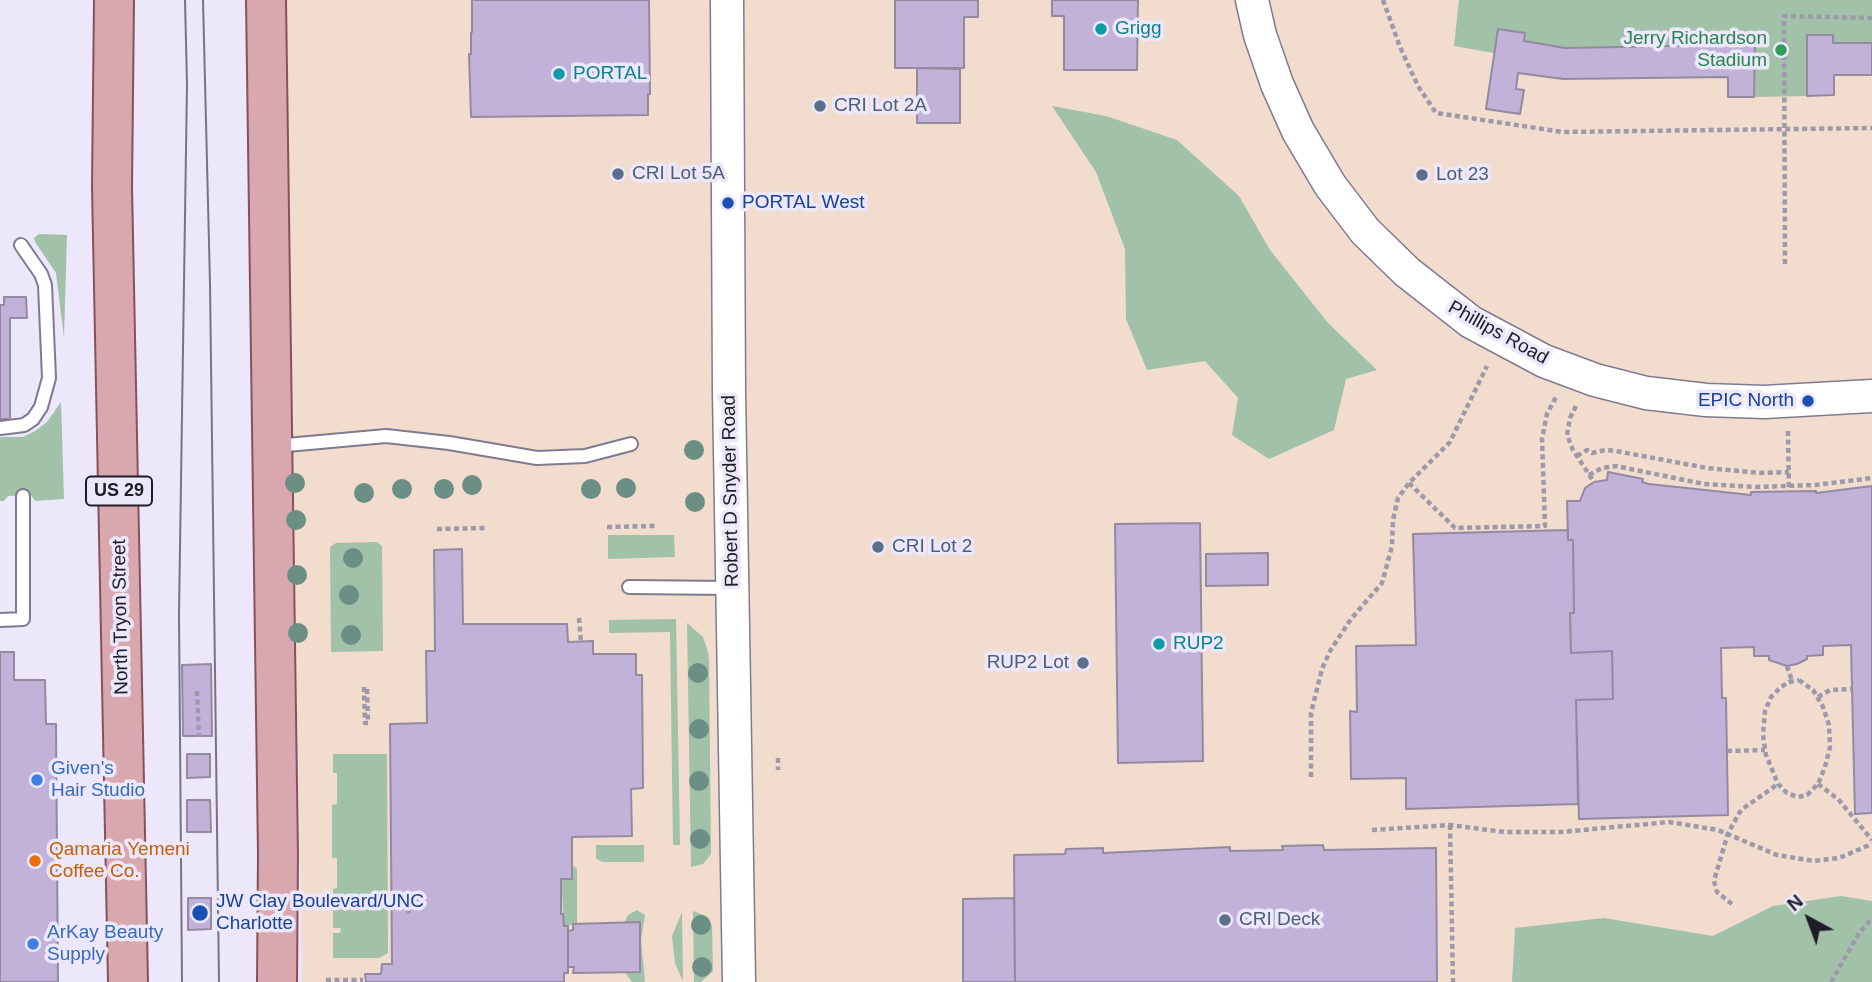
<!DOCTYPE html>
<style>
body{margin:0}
#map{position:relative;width:1872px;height:982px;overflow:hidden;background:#ece7fb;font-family:Helvetica,sans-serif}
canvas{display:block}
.north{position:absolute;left:1774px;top:884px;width:70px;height:70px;-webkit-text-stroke:5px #ece7fb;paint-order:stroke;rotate:319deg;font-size:19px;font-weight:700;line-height:28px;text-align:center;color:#1e1c25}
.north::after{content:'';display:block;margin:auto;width:24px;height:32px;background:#1e1c25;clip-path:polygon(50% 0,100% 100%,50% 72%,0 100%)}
</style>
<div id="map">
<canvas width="1872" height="982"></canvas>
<div class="north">N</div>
</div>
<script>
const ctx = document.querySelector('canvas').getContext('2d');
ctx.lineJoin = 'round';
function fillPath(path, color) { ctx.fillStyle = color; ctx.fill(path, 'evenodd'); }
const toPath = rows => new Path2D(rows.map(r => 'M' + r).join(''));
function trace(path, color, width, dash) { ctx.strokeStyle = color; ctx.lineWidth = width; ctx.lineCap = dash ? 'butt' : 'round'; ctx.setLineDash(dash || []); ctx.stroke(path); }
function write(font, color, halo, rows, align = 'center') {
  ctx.font = font + ' Helvetica,sans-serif'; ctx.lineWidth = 7; ctx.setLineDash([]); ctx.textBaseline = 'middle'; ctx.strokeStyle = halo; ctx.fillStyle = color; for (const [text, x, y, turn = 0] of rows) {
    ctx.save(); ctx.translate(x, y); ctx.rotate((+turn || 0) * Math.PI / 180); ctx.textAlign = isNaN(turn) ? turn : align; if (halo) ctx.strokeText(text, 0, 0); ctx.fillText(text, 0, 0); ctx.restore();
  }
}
fillPath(toPath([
 [286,0,1872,0,1872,982,302,982]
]), '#f1dcce');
fillPath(toPath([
 [1459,0,1872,0,1872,43,1833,43,1833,35,1807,35,1807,96,1754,97,1754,37,1728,37,1728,45,1565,48,1524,41,1524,33,1498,29,1494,53,1454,46],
 [1052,106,1106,116,1177,140,1239,196,1270,250,1328,323,1377,370,1346,379,1334,430,1269,459,1232,435,1238,398,1205,361,1147,370,1126,319,1125,249,1096,172],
 [39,234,67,235,64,338,56,273,35,242,34,238],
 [61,402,64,499,35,501,31,495,8,496,4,501,0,501,0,437,23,437,35,431,47,422],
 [608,535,674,535,675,557,608,559],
 [377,542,382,546,383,651,331,652,330,547,336,543],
 [676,619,680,845,673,845,670,632,609,633,609,620],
 [687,623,703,637,708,652,709,660,711,854,703,864,691,867],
 [333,754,387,754,388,953,379,958,333,958,333,933,340,933,341,928,333,928,333,889,337,888,337,858,332,858,332,805,337,804,337,773,333,773],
 [644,845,644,862,602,862,596,858,596,845],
 [572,865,577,869,577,924,564,926,561,879,572,879],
 [1841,896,1872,901,1872,982,1512,982,1515,928,1604,918,1713,936,1773,906],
 [637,910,645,915,641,940,645,982,632,982,625,972,624,923,628,915],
 [693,911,706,916,712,926,713,971,701,982,694,982],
 [682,912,683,981,675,963,672,936]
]), '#a1c1a9');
const building = toPath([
 [472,0,649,0,650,94,648,94,648,115,471,117,469,54,471,54,471,33,472,32,472,0],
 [895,0,978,0,978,17,964,17,964,68,895,68,895,0],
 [1052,0,1138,0,1137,70,1064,70,1064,16,1052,16,1052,0],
 [1498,29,1525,33,1524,41,1565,48,1728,45,1728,37,1755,37,1754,97,1728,97,1728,77,1563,79,1518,73,1516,89,1524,90,1520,114,1486,109,1498,29],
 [1807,35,1833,35,1833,43,1872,43,1872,75,1834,75,1834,95,1807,96,1807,35],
 [917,68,960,69,960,123,917,123,917,68],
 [4,297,26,297,27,318,10,318,10,419,0,419,0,305,4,305,4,297],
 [1608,472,1643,479,1642,482,1649,484,1751,495,1751,492,1816,491,1816,493,1872,486,1872,813,1855,814,1851,645,1823,646,1823,655,1807,656,1807,659,1797,664,1787,666,1769,660,1769,656,1754,656,1754,647,1721,648,1722,698,1726,698,1728,815,1579,819,1576,700,1613,699,1612,651,1571,653,1570,613,1574,613,1573,540,1568,540,1567,501,1580,501,1585,488,1594,482,1607,480,1608,472],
 [1200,523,1203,761,1118,763,1115,524,1200,523],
 [1568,530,1568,540,1573,540,1574,613,1570,613,1571,653,1612,651,1613,699,1576,700,1578,804,1406,809,1406,778,1351,779,1350,711,1357,712,1356,646,1416,645,1413,534,1568,530],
 [462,549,463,624,567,624,568,642,593,641,593,654,636,654,636,675,642,675,643,788,631,789,632,836,572,837,572,879,561,879,561,914,563,914,564,926,568,926,568,973,564,973,564,982,366,982,365,974,381,974,382,964,392,964,390,724,427,723,426,651,435,651,434,550,462,549],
 [1268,553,1268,585,1206,586,1206,554,1268,553],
 [0,652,14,652,14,680,45,680,46,724,56,724,58,982,0,982,0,652],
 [211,664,212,736,183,736,182,665,211,664],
 [187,754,210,754,210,777,187,778,187,754],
 [187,800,210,800,211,832,187,832,187,800],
 [1323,845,1324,850,1436,848,1437,982,1015,982,1014,855,1065,854,1066,849,1103,848,1103,853,1230,847,1230,851,1283,850,1282,846,1323,845],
 [188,898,211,898,211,929,188,930,188,898],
 [1014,898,1015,982,963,982,963,899,1014,898],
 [640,922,640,972,573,973,574,967,568,967,568,931,573,930,573,924,640,922]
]);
fillPath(building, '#c2b1d8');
trace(building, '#938aa0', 2);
const service = toPath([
 [0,428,24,425,33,419,41,407,49,378,45,285,41,274,21,245],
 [276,446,386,436,449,443,537,458,585,456,631,444],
 [629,587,730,588],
 [0,620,23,619,23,496]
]);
const tertiary = toPath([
 [727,0,729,392,739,982],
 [1252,0,1260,35,1277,84,1298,131,1330,185,1365,231,1407,272,1471,322,1544,361,1595,380,1646,393,1706,400,1764,402,1872,396]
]);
const primary = toPath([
 [114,0,112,187,128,982],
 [266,0,278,854,277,982]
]);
trace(service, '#807a91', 16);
trace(tertiary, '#807a91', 35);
trace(primary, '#87515c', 42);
trace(toPath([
 [1383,0,1400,47,1418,86,1436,113,1563,132,1872,128],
 [1785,264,1784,16,1872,18],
 [1576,406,1570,418,1567,435,1573,450,1594,482],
 [1788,431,1789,491],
 [1577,456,1587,450,1592,453,1605,450,1616,451,1707,468,1760,473,1789,472],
 [1589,475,1602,468,1616,466,1704,484,1754,487,1815,485,1872,478],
 [1409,483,1455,528,1545,526,1542,439,1547,414,1556,397],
 [607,527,655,526],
 [437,529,487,528],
 [579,618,581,642],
 [1787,666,1792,681],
 [1799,680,1813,690,1823,707,1829,725,1830,747,1825,767,1818,784,1807,795,1798,797,1787,793,1778,784,1766,755,1763,735,1765,711,1771,697,1781,687,1789,682,1799,680],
 [364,687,365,723,368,723,367,688],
 [197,691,199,737],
 [1818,697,1830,690,1852,689],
 [1727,751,1765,750],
 [778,758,778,770],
 [1311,777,1311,713,1322,669,1330,651,1351,619,1382,583,1392,546,1393,520,1398,498,1409,483,1450,442,1487,366],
 [1818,784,1838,799,1872,840],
 [1450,825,1453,982],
 [1372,830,1450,825,1504,832,1561,832,1669,822,1718,830,1777,855,1814,861,1839,858,1872,844],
 [407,900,409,914],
 [1732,904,1717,892,1714,881,1728,833,1741,810,1778,784],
 [326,980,363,980],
 [1831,982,1858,935,1872,918]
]), '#9d99a9', 4.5, [5, 3.5]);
trace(service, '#fff', 12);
trace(tertiary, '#fff', 32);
trace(primary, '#d9a8af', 38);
trace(toPath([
 [203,0,210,284,219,982],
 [182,982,179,614,187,84,185,0]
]), '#777481', 2);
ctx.fillStyle = '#6b8f84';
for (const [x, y] of [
 [694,450],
 [295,483],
 [472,485],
 [626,488],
 [402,489],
 [444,489],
 [591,489],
 [364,493],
 [695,502],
 [296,520],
 [353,558],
 [297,575],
 [349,595],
 [298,633],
 [351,635],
 [698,673],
 [699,729],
 [699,781],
 [700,839],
 [701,925],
 [702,967]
]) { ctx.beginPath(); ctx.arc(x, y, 10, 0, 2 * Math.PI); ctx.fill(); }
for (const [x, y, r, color] of [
 [1101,29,7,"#0f9aa8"],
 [1781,50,7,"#2e9e5b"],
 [559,74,7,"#0f9aa8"],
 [820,106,7,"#5c6f8a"],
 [618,174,7,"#5c6f8a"],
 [1422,175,7,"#5c6f8a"],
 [728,203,7,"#1a4fb4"],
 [1808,401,7,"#1a4fb4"],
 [878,547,7,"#5c6f8a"],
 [1159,644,7,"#0f9aa8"],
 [1083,663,7,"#5c6f8a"],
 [37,780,7,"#3f7fe0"],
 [35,861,7,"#e8710a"],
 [200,913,9,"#1a4fb4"],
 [1225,920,7,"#5c6f8a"],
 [33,944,7,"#3f7fe0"]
]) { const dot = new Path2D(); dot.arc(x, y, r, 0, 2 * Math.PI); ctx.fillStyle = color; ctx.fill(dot); trace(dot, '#ece7fb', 2.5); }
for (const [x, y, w] of [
 [119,491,66]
]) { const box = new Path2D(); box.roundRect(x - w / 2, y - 14.5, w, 29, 5); ctx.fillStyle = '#ece7fb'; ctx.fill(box); trace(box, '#1e1c25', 2); }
write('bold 18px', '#1e1c25', null, [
 ["US 29",119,491]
]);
write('19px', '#0d838f', '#ece7fb', [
 ["Grigg",1115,29],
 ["PORTAL",573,74],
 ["RUP2",1173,644]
], 'left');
write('19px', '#27864d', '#ece7fb', [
 ["Jerry Richardson",1767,39],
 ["Stadium",1767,61]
], 'right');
write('19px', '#4e5e75', '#ece7fb', [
 ["CRI Lot 2A",834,106],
 ["CRI Lot 5A",632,174],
 ["Lot 23",1436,175],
 ["CRI Lot 2",892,547],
 ["RUP2 Lot",1069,663,"right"],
 ["CRI Deck",1239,920]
], 'left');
write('19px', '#164399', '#ece7fb', [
 ["PORTAL West",742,203],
 ["EPIC North",1794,401,"right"],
 ["JW Clay Boulevard/UNC",216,902],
 ["Charlotte",216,924]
], 'left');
write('19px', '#1e1c25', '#ece7fb', [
 ["Phillips Road",1498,333,29],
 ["Robert D Snyder Road",731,491,-91],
 ["North Tryon Street",121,617,-91]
]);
write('19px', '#366cbe', '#ece7fb', [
 ["Given's",51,769],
 ["Hair Studio",51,791],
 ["ArKay Beauty",47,933],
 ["Supply",47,955]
], 'left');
write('19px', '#c56008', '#ece7fb', [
 ["Qamaria Yemeni",49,850],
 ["Coffee Co.",49,872]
], 'left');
</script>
